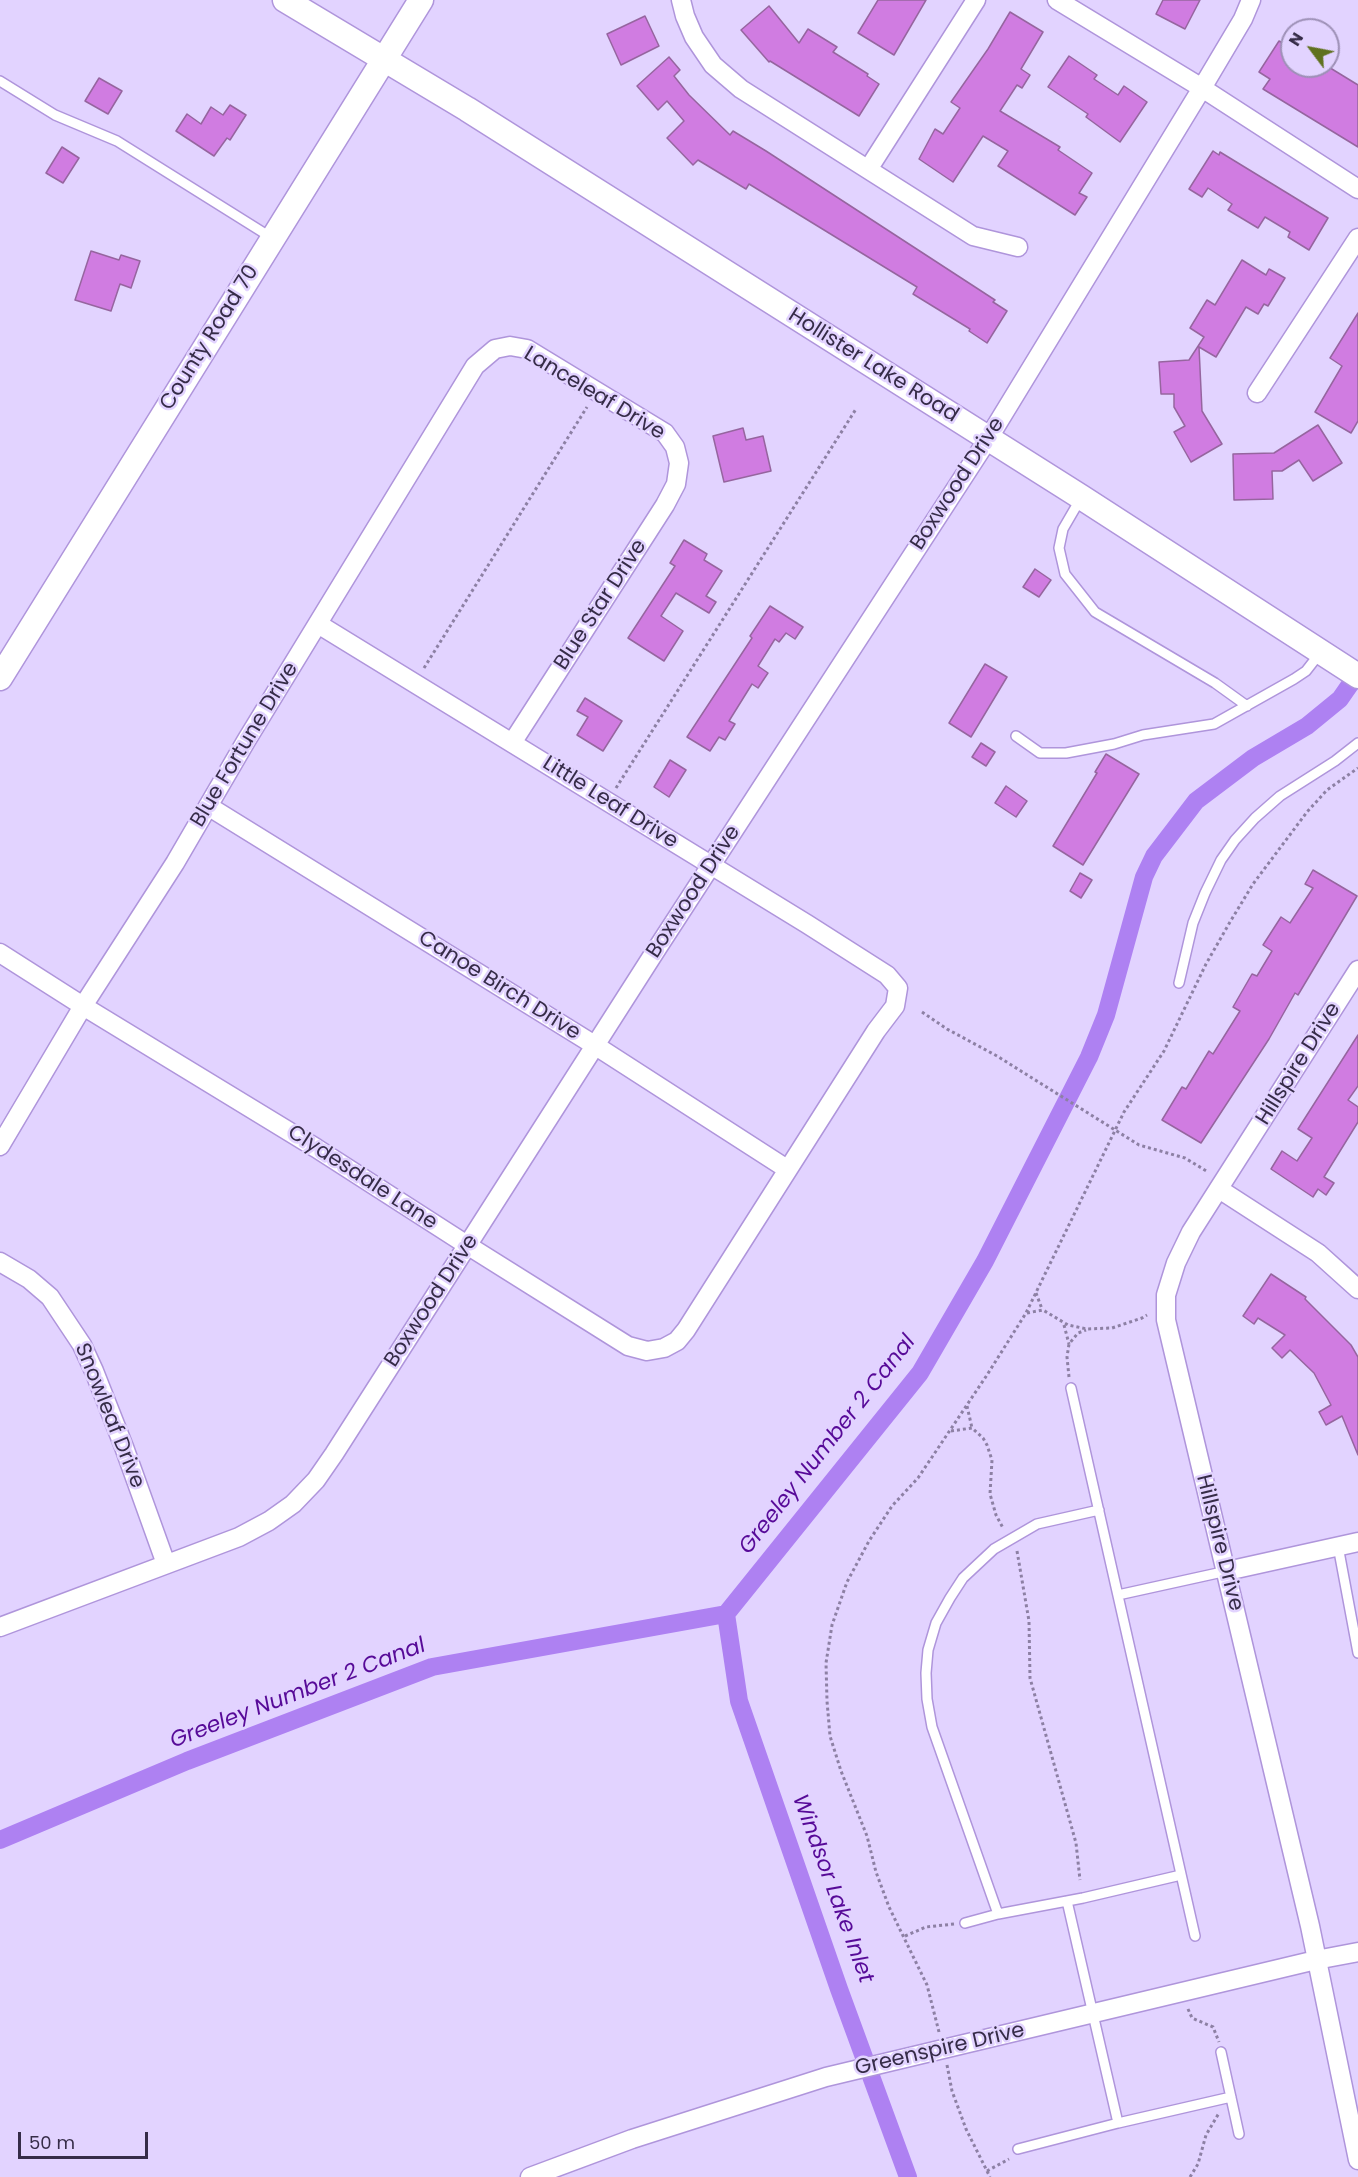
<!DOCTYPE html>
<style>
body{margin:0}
#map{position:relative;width:1358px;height:2177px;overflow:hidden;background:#e2d3ff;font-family:Poppins,sans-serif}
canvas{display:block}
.north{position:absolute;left:1280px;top:18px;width:60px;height:60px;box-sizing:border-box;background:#e2d3ff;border:2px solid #9d90b6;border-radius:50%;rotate:302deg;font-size:16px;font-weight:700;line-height:24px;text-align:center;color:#362c48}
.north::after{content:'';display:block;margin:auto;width:21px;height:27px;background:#60711f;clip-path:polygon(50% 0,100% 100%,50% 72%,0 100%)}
.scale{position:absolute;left:18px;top:2132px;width:130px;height:27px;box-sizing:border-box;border:3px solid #362c48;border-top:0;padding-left:8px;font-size:18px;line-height:21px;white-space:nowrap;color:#362c48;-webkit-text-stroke:4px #e2d3ff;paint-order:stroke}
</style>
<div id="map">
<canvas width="1358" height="2177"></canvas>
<div class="north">N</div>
<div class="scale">50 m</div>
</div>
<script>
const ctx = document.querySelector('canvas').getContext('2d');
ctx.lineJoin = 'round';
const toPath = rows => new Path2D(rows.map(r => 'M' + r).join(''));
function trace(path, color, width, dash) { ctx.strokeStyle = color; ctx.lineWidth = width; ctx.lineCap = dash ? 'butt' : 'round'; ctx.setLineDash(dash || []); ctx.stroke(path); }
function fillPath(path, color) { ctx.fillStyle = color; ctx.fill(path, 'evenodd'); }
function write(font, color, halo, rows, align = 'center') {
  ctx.font = font + ' Poppins,sans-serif'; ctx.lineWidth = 5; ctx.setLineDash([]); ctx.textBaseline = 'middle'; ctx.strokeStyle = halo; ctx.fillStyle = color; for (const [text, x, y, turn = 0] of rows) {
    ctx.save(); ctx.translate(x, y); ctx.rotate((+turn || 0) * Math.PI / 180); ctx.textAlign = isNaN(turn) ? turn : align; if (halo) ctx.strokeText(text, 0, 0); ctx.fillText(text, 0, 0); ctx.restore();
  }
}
trace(toPath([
 [726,1614,739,1701,839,1989,908,2177],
 [0,1840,187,1761,432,1667,726,1614,920,1373,985,1261,1089,1057,1106,1015,1144,877,1154,856,1196,801,1253,758,1307,726,1340,699,1358,673]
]), '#ae81f2', 18);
const building = toPath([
 [878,0,926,0,894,55,858,33,878,0],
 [1163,0,1200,0,1185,29,1156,14,1163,0],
 [769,6,799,43,808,29,837,47,833,52,868,74,867,76,879,84,859,116,770,61,769,62,741,30,769,6],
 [1010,12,1043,32,1021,69,1030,75,1022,88,1017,85,1000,111,1060,147,1058,150,1092,173,1079,193,1087,197,1075,215,998,166,1008,151,983,136,953,182,919,159,935,129,943,134,960,108,951,102,988,49,1010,12],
 [645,16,659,46,621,65,607,34,645,16],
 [1279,41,1292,49,1292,66,1327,66,1358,85,1358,147,1263,89,1270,79,1259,72,1279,41],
 [1069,56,1097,75,1094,79,1118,95,1124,86,1147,102,1120,142,1086,117,1088,114,1048,87,1069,56],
 [669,57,680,70,674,76,689,95,730,135,733,131,766,151,995,300,993,302,1007,311,987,343,969,331,970,329,913,294,917,287,749,184,746,189,698,160,693,165,667,138,684,121,667,101,658,110,637,86,669,57],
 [99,78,122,91,108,114,85,101,99,78],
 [230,105,246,115,230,140,227,138,214,156,176,131,187,114,201,124,211,107,223,115,230,105],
 [62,147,79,158,63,183,46,173,62,147],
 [1213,151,1219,155,1220,152,1328,218,1309,250,1288,237,1290,232,1265,217,1258,228,1228,210,1232,204,1208,188,1202,197,1189,189,1213,151],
 [91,251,119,260,121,255,140,261,131,288,120,284,111,311,75,300,91,251],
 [1242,260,1266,275,1269,269,1285,278,1268,306,1264,304,1258,314,1246,307,1216,357,1199,347,1202,411,1222,444,1191,462,1174,432,1185,426,1174,407,1174,394,1161,394,1159,362,1189,360,1204,337,1190,328,1207,300,1215,305,1242,260],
 [1358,313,1358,421,1351,433,1315,412,1342,366,1330,358,1358,313],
 [1318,425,1342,463,1313,481,1299,460,1282,471,1272,471,1273,499,1234,500,1233,454,1274,453,1318,425],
 [743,428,746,440,763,436,771,471,724,482,713,436,743,428],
 [684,540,707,554,704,560,722,571,706,596,716,602,709,613,676,593,661,616,683,631,664,661,628,638,675,566,670,563,684,540],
 [1035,569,1051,580,1039,597,1023,587,1035,569],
 [770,606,803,627,795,639,786,633,779,642,775,639,758,666,768,673,758,688,752,684,729,721,735,724,725,740,719,737,710,751,687,737,752,638,750,636,770,606],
 [985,664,1007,677,971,737,949,723,985,664],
 [585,698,622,721,603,751,577,735,588,717,577,711,585,698],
 [981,743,995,752,986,766,972,757,981,743],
 [1106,754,1139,774,1083,865,1053,846,1097,773,1095,772,1106,754],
 [670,760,686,770,669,797,654,787,670,760],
 [1006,786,1027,801,1016,817,995,803,1006,786],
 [1313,870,1357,896,1298,995,1295,993,1269,1039,1201,1143,1162,1120,1182,1087,1186,1089,1209,1051,1213,1054,1240,1011,1233,1007,1252,974,1257,976,1272,951,1263,945,1281,917,1290,923,1313,888,1305,884,1313,870],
 [1080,873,1092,880,1081,898,1070,891,1080,873],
 [1358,1035,1358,1086,1348,1100,1358,1107,1358,1122,1324,1177,1334,1183,1326,1195,1318,1189,1313,1197,1271,1169,1282,1151,1297,1161,1312,1138,1298,1129,1358,1035],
 [1271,1274,1306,1297,1305,1299,1351,1345,1358,1357,1358,1455,1342,1416,1326,1425,1319,1412,1331,1405,1314,1373,1290,1350,1282,1358,1272,1348,1285,1335,1258,1318,1254,1324,1243,1316,1271,1274]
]);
fillPath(building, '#d07ce1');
trace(building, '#96659f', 1.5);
const service = toPath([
 [0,81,55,115,117,141,272,238],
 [1081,498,1063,529,1059,548,1065,574,1095,612,1215,683,1247,706],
 [1016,736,1040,753,1066,753,1114,744,1143,735,1214,724,1294,679,1306,671,1320,653],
 [1179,983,1193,923,1205,893,1221,860,1235,840,1255,818,1280,796,1335,761,1358,743],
 [1071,1388,1195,1936],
 [1338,1546,1358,1653],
 [1118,1595,1227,1571],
 [1067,1901,1118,2123],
 [998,1914,932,1727,927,1699,926,1673,928,1650,936,1623,950,1598,963,1578,994,1549,1037,1524,1099,1510],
 [965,1923,998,1914,1083,1898,1181,1875],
 [1221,2052,1239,2134],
 [1018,2149,1118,2123,1231,2097]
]);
const minor = toPath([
 [681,0,685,16,694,37,713,65,741,89,973,236,1018,247],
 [1057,0,1202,88,1358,189],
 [869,168,976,0],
 [1257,393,1358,238],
 [208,806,596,1046,787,1169],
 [0,953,83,1006,316,1148,467,1245,628,1346,647,1351,664,1348,677,1341,686,1330,876,1031,895,1006,898,988,887,975,807,924,318,624],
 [1358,970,1191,1232,1176,1263,1166,1295,1166,1320,1310,1926,1358,2160],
 [0,1146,83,1006,175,863,246,741,475,366,495,349,510,346,527,349,665,433,675,447,679,463,676,484,665,505,512,743],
 [1219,1189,1318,1253,1358,1289],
 [0,1262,29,1279,50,1297,82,1345,94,1371,124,1447,166,1564],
 [1227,1571,1358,1542],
 [0,1627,239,1537,269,1521,293,1504,316,1480,334,1454,658,947,988,439,1202,88,1243,19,1251,0],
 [530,2177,632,2139,826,2077,1316,1960,1358,1952]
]);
const tertiary = toPath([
 [285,0,467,109,1081,497,1358,676],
 [0,678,421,0]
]);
trace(service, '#af95db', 12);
trace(minor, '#af95db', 21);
trace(tertiary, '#af95db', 27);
trace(toPath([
 [424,668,587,407],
 [616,788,856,409],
 [922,1012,947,1029,997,1056,1139,1145,1185,1158,1208,1172],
 [1036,1293,1042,1309],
 [1027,1313,1043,1310,1068,1325,1087,1329,1112,1328,1142,1318,1147,1315],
 [1064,1325,1069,1344],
 [1069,1377,1067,1357,1069,1344,1078,1333,1086,1330],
 [967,1406,972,1428],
 [951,1431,972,1428,983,1438,987,1445,992,1460,990,1494,996,1515,1003,1528],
 [1017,1551,1029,1621,1030,1678,1076,1843,1080,1880],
 [905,1936,926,1927,954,1924],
 [1188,2009,1192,2018,1213,2027,1219,2042],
 [939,2032,927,1985,889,1907,876,1872,867,1836,841,1771,830,1736,827,1701,826,1663,832,1625,847,1582,869,1541,892,1506,918,1478,987,1375,1026,1313,1124,1112,1164,1051,1206,964,1230,922,1253,884,1307,812,1327,790,1358,768],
 [947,2065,952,2091,966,2129,990,2177],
 [987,2171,1009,2159],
 [1190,2177,1198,2164,1206,2135,1219,2113]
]), '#8d80a4', 3, [3, 3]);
trace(service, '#fff', 9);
trace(minor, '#fff', 18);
trace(tertiary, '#fff', 24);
write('21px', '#362c48', '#e2d3ff', [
 ["County Road 70",210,338,-58],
 ["Hollister Lake Road",873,366,32],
 ["Lanceleaf Drive",594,394,31],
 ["Boxwood Drive",958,484,-57],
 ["Blue Star Drive",601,605,-57],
 ["Blue Fortune Drive",245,745,-59],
 ["Little Leaf Drive",610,803,32],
 ["Boxwood Drive",694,892,-57],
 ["Canoe Birch Drive",499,986,32],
 ["Hillspire Drive",1299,1064,-58],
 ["Clydesdale Lane",362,1178,33],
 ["Boxwood Drive",432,1301,-57],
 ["Snowleaf Drive",109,1416,68],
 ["Hillspire Drive",1219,1543,76],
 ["Greenspire Drive",940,2050,-13]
]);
write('italic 22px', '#570a98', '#e2d3ff', [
 ["Greeley Number 2 Canal",828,1445,-52],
 ["Greeley Number 2 Canal",298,1694,-21],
 ["Windsor Lake Inlet",832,1889,70]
]);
</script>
